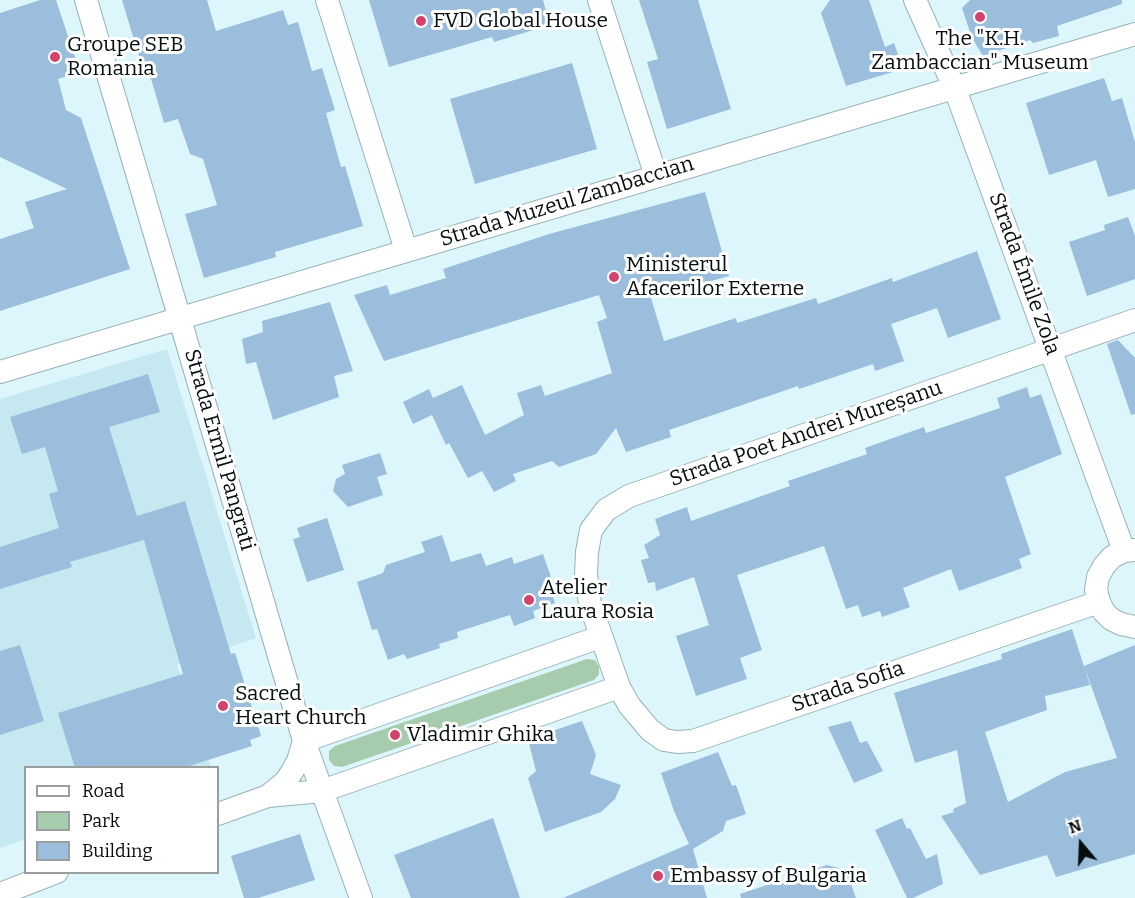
<!DOCTYPE html>
<meta charset="utf-8">
<style>
body{margin:0}
#map{position:relative;width:1135px;height:898px;overflow:hidden;background:#dcf6fc;font-family:Bitter,serif}
canvas{display:block}
.legend{position:absolute;left:24px;top:766px;width:195px;height:108px;box-sizing:border-box;background:#fff;border:2px solid #9b9e9f;margin:0;padding:8px 10px;list-style:none;font-size:18px;color:#050d0f}
.legend li{display:flex;align-items:center;gap:12px;height:30px}
.legend b{width:30px;border:2px solid #9b9e9f}
.north{position:absolute;left:1051px;top:814px;width:60px;height:60px;-webkit-text-stroke:4px #fff;paint-order:stroke;rotate:341deg;font-size:16px;font-weight:700;line-height:24px;text-align:center;color:#050d0f}
.north::after{content:'';display:block;margin:auto;width:21px;height:27px;background:#050d0f;clip-path:polygon(50% 0,100% 100%,50% 72%,0 100%)}
</style>
<div id="map">
<canvas width="1135" height="898"></canvas>
<ul class="legend">
<li><b style="height:8px;background:#fff"></b>Road</li>
<li><b style="height:16px;background:#a7ccad"></b>Park</li>
<li><b style="height:16px;background:#9abedc"></b>Building</li>
</ul>
<div class="north">N</div>
</div>
<script>
const ctx = document.querySelector('canvas').getContext('2d');
ctx.lineJoin = 'round';
function fillPath(path, color) { ctx.fillStyle = color; ctx.fill(path, 'evenodd'); }
const toPath = rows => new Path2D(rows.map(r => 'M' + r).join(''));
function trace(path, color, width, dash) { ctx.strokeStyle = color; ctx.lineWidth = width; ctx.lineCap = dash ? 'butt' : 'round'; ctx.setLineDash(dash || []); ctx.stroke(path); }
function write(font, color, halo, rows, align = 'center') {
  ctx.font = font + ' Bitter,serif'; ctx.lineWidth = 6; ctx.setLineDash([]); ctx.textBaseline = 'middle'; ctx.strokeStyle = halo; ctx.fillStyle = color; for (const [text, x, y, turn = 0] of rows) {
    ctx.save(); ctx.translate(x, y); ctx.rotate((+turn || 0) * Math.PI / 180); ctx.textAlign = isNaN(turn) ? turn : align; if (halo) ctx.strokeText(text, 0, 0); ctx.fillText(text, 0, 0); ctx.restore();
  }
}
fillPath(toPath([
 [167,349,256,638,177,665,211,767,26,768,25,839,0,848,0,399]
]), '#c6e8f0');
fillPath(toPath([
 [587,659,595,660,599,667,599,674,594,680,342,767,334,766,329,760,329,751,335,746]
]), '#a7ccad');
fillPath(toPath([
 [40,0,56,0,80,72,58,79,66,110,81,118,130,269,0,311,0,239,34,228,25,202,67,189,0,157,0,13],
 [122,0,207,0,216,31,283,10,288,25,298,22,312,71,322,68,335,110,326,113,341,167,345,166,363,226,275,252,276,257,204,278,185,214,217,205,203,159,190,154,178,119,164,123,147,65,142,66],
 [369,0,543,0,550,25,494,42,492,37,389,67],
 [639,0,698,0,731,109,667,129,647,62,658,59],
 [830,0,869,0,885,47,894,43,903,69,846,86,821,13],
 [970,0,1122,0,1122,4,1057,26,1059,36,1033,43,1030,40,983,56,972,38,962,8],
 [572,63,597,149,475,184,450,99],
 [1104,78,1112,101,1122,98,1135,142,1135,189,1108,197,1096,160,1049,175,1026,103],
 [705,192,729,276,651,298,664,341,736,318,737,323,816,298,818,304,892,278,893,282,977,251,1001,319,948,338,937,308,891,324,904,361,875,371,873,364,799,389,798,386,669,430,671,437,626,452,616,428,596,454,559,467,552,461,513,474,516,481,494,492,482,471,468,478,449,443,446,445,432,415,413,424,403,402,429,389,433,398,462,385,485,435,524,415,517,393,541,385,545,396,612,373,597,322,607,318,599,295,384,361,354,295,387,285,390,295,446,278,443,269,549,234],
 [1128,217,1135,236,1135,279,1087,296,1069,242,1105,230,1104,225],
 [330,302,353,371,334,376,339,397,273,420,256,362,246,364,242,339,263,332,262,321],
 [1118,340,1135,358,1135,414,1131,415,1107,344],
 [148,374,160,412,109,427,137,516,185,501,231,654,235,653,261,736,250,740,252,746,183,768,75,768,58,713,183,674,144,540,70,562,72,567,0,589,0,547,59,528,49,494,58,491,45,447,22,454,10,417],
 [1027,387,1030,398,1041,394,1062,454,1005,477,1031,554,1019,559,1022,568,959,591,951,569,903,588,910,607,882,617,880,611,862,617,858,605,846,609,824,546,737,575,762,650,740,658,747,679,696,696,676,636,709,625,694,577,656,591,655,582,648,583,641,560,649,558,644,545,660,535,655,519,687,507,691,521,790,486,788,481,867,454,865,448,924,427,926,433,1000,408,997,398],
 [380,453,387,474,377,477,383,495,348,507,333,491,336,479,345,474,342,465],
 [327,518,344,570,307,582,293,539,300,537,297,528],
 [442,535,451,562,481,553,486,566,512,557,514,564,543,554,552,580,548,582,555,603,533,611,535,618,514,626,510,615,457,632,458,638,439,644,440,648,407,659,404,654,388,660,377,629,372,630,357,582,383,573,386,565,425,552,421,542],
 [1072,629,1090,685,1045,696,1047,710,985,732,1008,802,1065,772,1117,758,1084,666,1135,645,1135,854,1056,877,1047,855,980,875,941,816,954,812,953,809,966,803,957,750,915,763,894,693,1002,659,1001,654],
 [20,645,44,721,0,735,0,651],
 [582,721,596,755,590,774,621,785,615,799,601,812,545,832,528,778,536,771,528,739],
 [851,721,860,743,867,741,883,771,854,783,828,727],
 [718,752,732,786,736,785,746,814,726,821,723,831,693,849,707,898,563,898,689,844,674,811,661,773],
 [493,818,520,898,411,898,394,855],
 [902,818,907,829,910,828,926,859,937,854,943,884,913,898,907,898,875,830],
 [300,834,315,880,258,898,244,898,231,856],
 [827,865,846,870,856,898,741,898,740,894]
]), '#9abedc');
const minor = toPath([
 [86,0,304,741,361,898],
 [327,0,406,250],
 [599,0,656,176],
 [915,0,955,89,1124,551],
 [0,372,1135,34],
 [1135,550,1124,551,1112,557,1104,566,1098,577,1096,590,1099,602,1104,612,1111,619,1121,624,1135,627],
 [1099,602,693,741,677,742,664,740,650,730,629,705,619,687,590,604,586,575,587,552,591,530,606,510,629,496,1135,320],
 [304,741,600,637],
 [268,796,285,782,292,772,298,761,304,741],
 [218,814,268,796,322,791,619,687],
 [0,894,57,872]
]);
trace(minor, '#98b1b6', 24);
trace(minor, '#fff', 22);
for (const [x, y, r, color] of [
 [980,17,6,"#d1426c"],
 [421,21,6,"#d1426c"],
 [55,57,6,"#d1426c"],
 [614,277,6,"#d1426c"],
 [529,600,6,"#d1426c"],
 [223,706,6,"#d1426c"],
 [395,735,6,"#d1426c"],
 [658,876,6,"#d1426c"]
]) { const dot = new Path2D(); dot.arc(x, y, r, 0, 2 * Math.PI); ctx.fillStyle = color; ctx.fill(dot); trace(dot, '#fff', 2); }
write('21px', '#050d0f', '#fff', [
 ["FVD Global House",433,21],
 ["The \"K.H.",980,39,"center"],
 ["Zambaccian\" Museum",980,63,"center"],
 ["Groupe SEB",67,45],
 ["Romania",67,69],
 ["Ministerul",626,265],
 ["Afacerilor Externe",626,289],
 ["Atelier",541,588],
 ["Laura Rosia",541,612],
 ["Sacred",235,694],
 ["Heart Church",235,718],
 ["Vladimir Ghika",407,735],
 ["Embassy of Bulgaria",670,876]
], 'left');
write('21px', '#050d0f', '#fff', [
 ["Strada Muzeul Zambaccian",567,202,-17],
 ["Strada Émile Zola",1024,274,70],
 ["Strada Poet Andrei Mureșanu",806,434,-19],
 ["Strada Ermil Pangrati",219,450,74],
 ["Strada Sofia",848,687,-19]
]);
</script>
